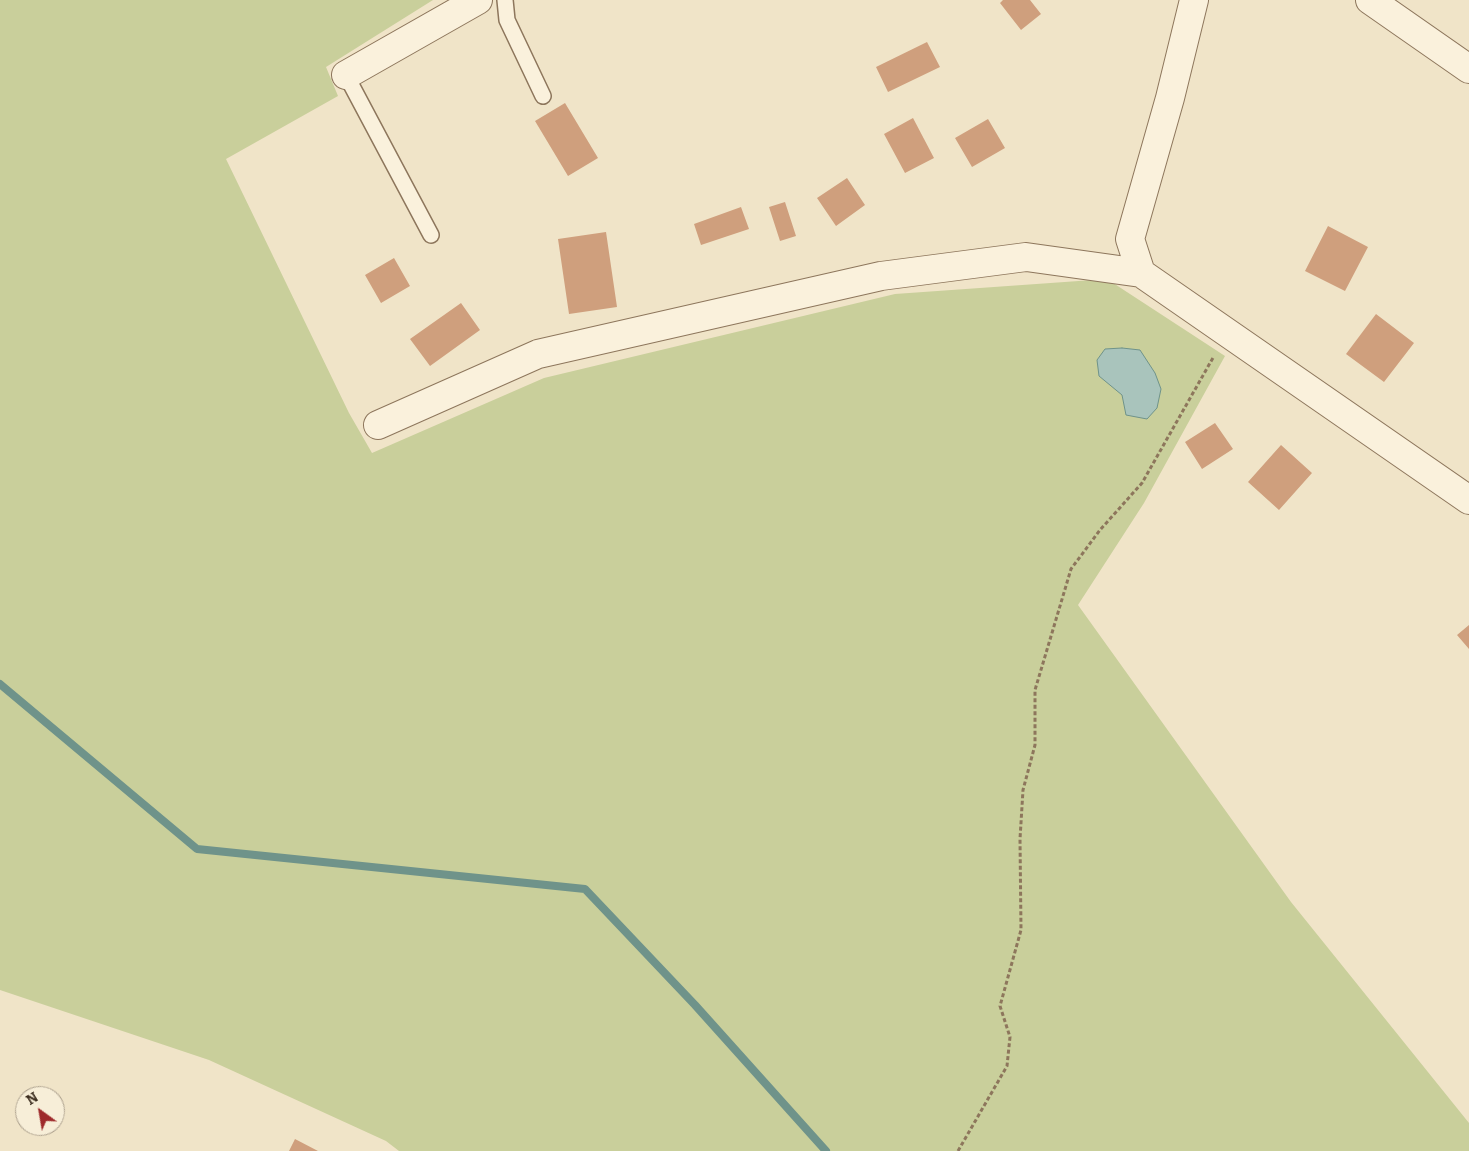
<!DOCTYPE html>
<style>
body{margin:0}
#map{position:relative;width:1469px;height:1151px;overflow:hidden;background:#f0e4c8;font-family:Bitter,serif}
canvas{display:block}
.north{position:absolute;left:15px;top:1086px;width:50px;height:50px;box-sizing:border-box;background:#f7eed8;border:1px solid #ada18e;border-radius:50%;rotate:328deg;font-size:14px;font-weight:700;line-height:20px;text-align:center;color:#3d2e20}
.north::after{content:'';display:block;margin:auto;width:18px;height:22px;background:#9e2a2b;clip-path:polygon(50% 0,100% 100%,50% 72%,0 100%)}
</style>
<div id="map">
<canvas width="1469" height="1151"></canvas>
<div class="north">N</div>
</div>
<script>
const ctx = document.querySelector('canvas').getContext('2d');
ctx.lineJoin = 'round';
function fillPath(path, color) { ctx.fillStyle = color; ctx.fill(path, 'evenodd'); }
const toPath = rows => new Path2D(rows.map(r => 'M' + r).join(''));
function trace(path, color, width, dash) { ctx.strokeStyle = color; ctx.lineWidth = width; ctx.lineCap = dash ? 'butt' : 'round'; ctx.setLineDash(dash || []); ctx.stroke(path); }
fillPath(toPath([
 [0,0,433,0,326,67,338,96,226,159,349,413,372,453,544,378,895,294,1107,279,1225,356,1144,503,1078,605,1291,902,1469,1123,1469,1151,399,1151,386,1141,209,1060,0,990]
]), '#c9cf9b');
const water = toPath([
 [1122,348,1140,350,1155,373,1161,389,1157,408,1147,419,1126,415,1122,395,1099,376,1097,360,1105,349,1122,348]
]);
fillPath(water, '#a9c4bc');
trace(water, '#6f938a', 1);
trace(toPath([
 [0,684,197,849,585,889,695,1005,826,1151]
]), '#6f938a', 8);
fillPath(toPath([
 [1003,0,1030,0,1041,14,1021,30,1000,3],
 [927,42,940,67,888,92,876,67],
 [565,103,598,158,568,176,535,121],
 [913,118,934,158,905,173,884,134],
 [988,119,1005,148,972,167,955,138],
 [847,178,865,205,836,226,817,198],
 [785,202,796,236,780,241,769,207],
 [741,207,749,229,701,245,694,224],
 [1328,226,1368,247,1345,291,1305,271],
 [606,232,617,307,569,314,558,239],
 [394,258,410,286,381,303,365,275],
 [461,303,480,330,430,366,410,339],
 [1376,314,1414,343,1384,382,1346,354],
 [1215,423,1233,449,1202,469,1185,442],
 [1281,445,1312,473,1279,510,1248,482],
 [1469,625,1469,649,1457,635],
 [295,1139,318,1151,289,1151]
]), '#cf9f7d');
const service = toPath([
 [505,0,507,20,543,96],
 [346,75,431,235]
]);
const minor = toPath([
 [1194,0,1170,98,1130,239,1141,273,1469,500],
 [1370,0,1469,69],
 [346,75,478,0],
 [378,425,538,354,881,276,1026,257,1141,273]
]);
trace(service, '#8d765c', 18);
trace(minor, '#8d765c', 30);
trace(toPath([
 [958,1151,1007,1066,1010,1037,1000,1006,1021,930,1020,839,1023,790,1035,745,1035,690,1071,569,1100,530,1142,483,1214,356]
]), '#8d765c', 3, [4, 2.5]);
trace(service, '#faf1dc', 15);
trace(minor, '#faf1dc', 28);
</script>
